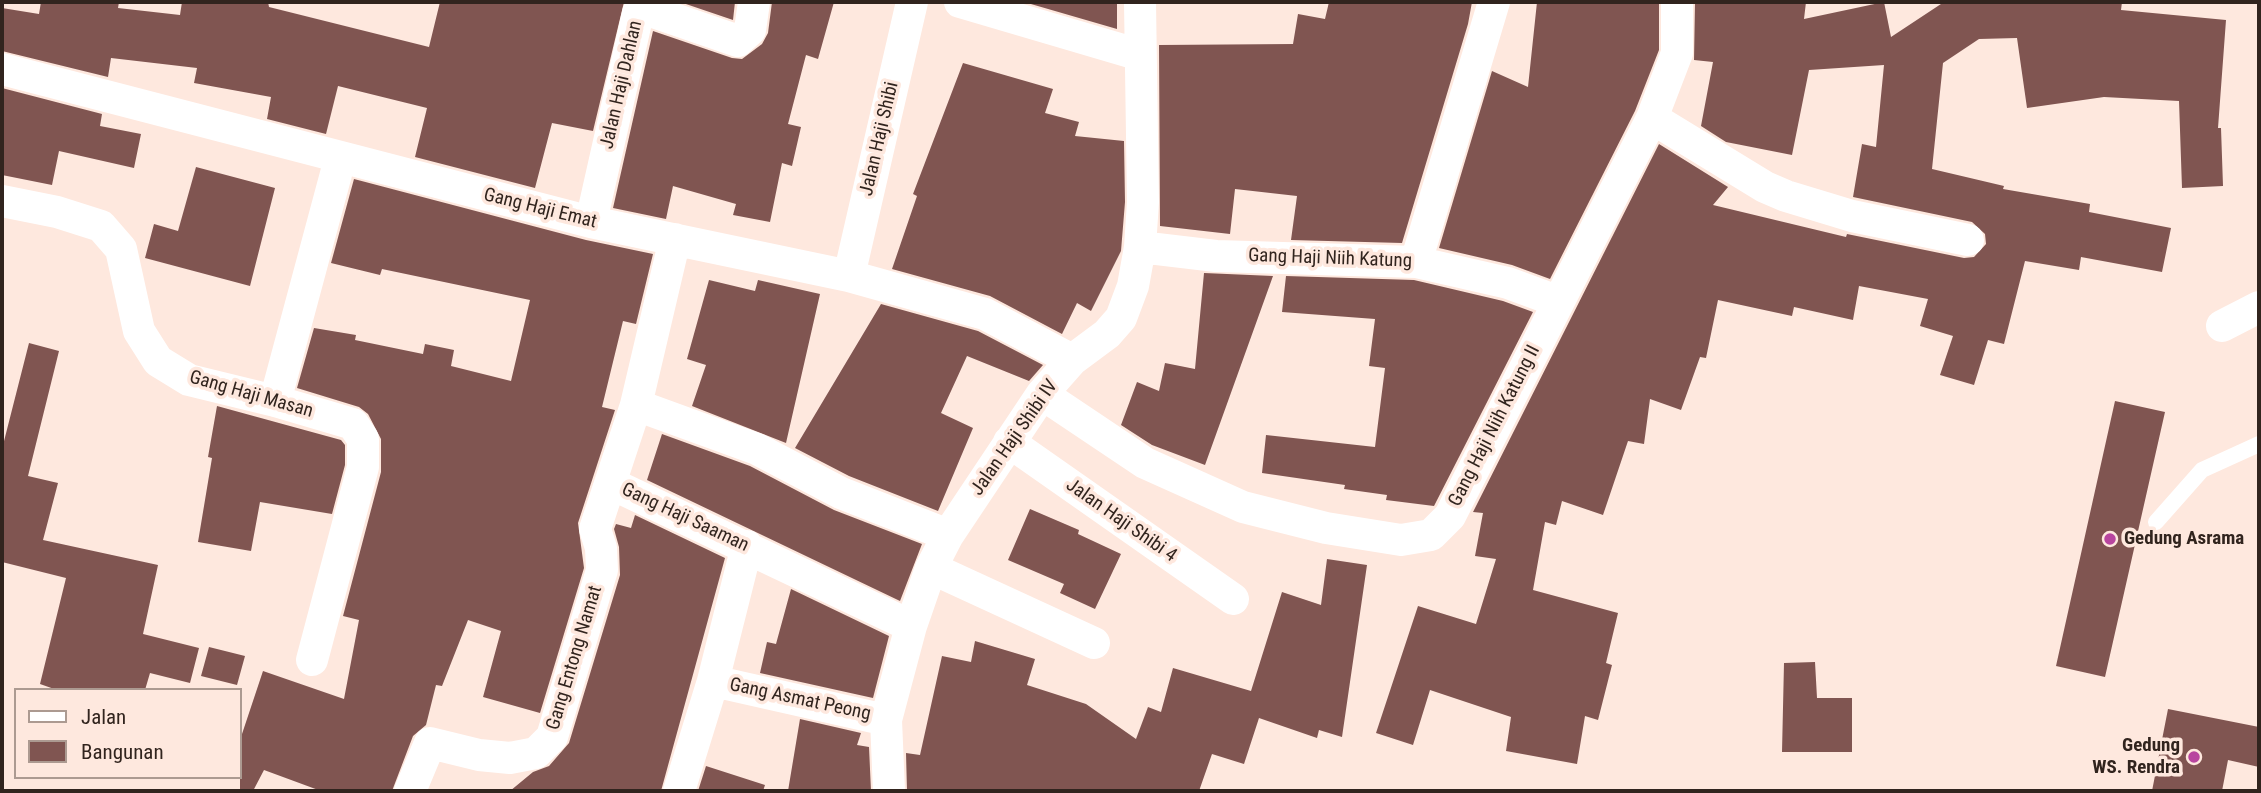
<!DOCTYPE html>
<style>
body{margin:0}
#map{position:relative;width:2261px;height:793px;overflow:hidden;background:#fee8de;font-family:"Roboto Condensed",sans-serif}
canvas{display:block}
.frame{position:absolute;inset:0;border:4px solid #31241e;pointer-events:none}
.legend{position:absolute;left:14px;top:688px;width:228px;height:91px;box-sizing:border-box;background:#fee8de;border:2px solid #ac9a91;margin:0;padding:9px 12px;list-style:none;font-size:21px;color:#31241e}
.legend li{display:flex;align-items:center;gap:14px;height:35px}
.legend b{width:35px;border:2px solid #ac9a91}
</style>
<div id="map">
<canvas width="2261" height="793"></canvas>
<div class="frame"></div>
<ul class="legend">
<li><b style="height:9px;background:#fff"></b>Jalan</li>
<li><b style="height:19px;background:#805551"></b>Bangunan</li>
</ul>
</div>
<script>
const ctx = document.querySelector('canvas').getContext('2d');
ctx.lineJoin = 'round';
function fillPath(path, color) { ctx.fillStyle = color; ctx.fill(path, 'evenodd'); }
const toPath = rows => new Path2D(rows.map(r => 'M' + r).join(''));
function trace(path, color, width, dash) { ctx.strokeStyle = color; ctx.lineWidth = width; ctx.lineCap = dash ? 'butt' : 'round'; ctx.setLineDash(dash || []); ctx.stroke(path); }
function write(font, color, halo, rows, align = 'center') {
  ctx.font = font + ' "Roboto Condensed",sans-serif'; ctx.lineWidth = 7; ctx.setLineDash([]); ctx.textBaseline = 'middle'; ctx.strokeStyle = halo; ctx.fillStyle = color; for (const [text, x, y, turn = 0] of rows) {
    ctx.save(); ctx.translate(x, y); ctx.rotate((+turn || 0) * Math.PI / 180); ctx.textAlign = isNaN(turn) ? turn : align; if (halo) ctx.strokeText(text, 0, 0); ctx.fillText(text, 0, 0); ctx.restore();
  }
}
fillPath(toPath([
 [41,2,119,2,118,8,180,15,182,2,268,2,269,7,429,47,440,2,624,2,593,131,552,123,535,188,415,157,427,108,338,86,326,134,267,119,271,97,194,83,197,68,111,58,108,77,2,51,2,8,39,14],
 [680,2,735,2,733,20],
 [772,2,834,2,818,59,806,55,788,124,801,127,792,166,782,163,770,222,733,215,736,204,673,186,666,219,613,208,653,31,732,58,742,59,762,44,768,33],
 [1024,2,1117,2,1117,29],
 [1329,2,1472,2,1468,24,1402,243,1291,240,1297,196,1235,189,1230,234,1160,226,1159,45,1293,44,1298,14,1325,19],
 [1537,2,1659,2,1659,50,1635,111,1550,279,1512,265,1439,248,1492,71,1528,87],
 [1695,2,1806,2,1804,19,1884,2,1891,37,1944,2,2122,2,2121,10,2226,20,2218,128,2221,128,2223,186,2182,188,2179,101,2104,97,2027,108,2017,38,1979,39,1943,63,1932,169,2004,186,2003,189,2090,204,2089,212,2171,228,2162,272,2081,257,2079,270,2025,261,2004,344,1988,340,1974,385,1940,375,1953,336,1920,326,1928,299,1859,286,1853,320,1794,307,1792,316,1718,300,1706,358,1700,357,1681,410,1650,399,1644,444,1628,441,1603,515,1562,501,1556,525,1545,522,1533,590,1618,613,1606,663,1612,665,1598,720,1585,716,1577,764,1506,751,1511,717,1430,690,1413,745,1376,733,1418,606,1476,624,1496,559,1475,556,1483,513,1473,512,1659,144,1728,187,1713,205,1846,237,1847,234,1964,258,1974,257,1986,244,1985,234,1972,222,1853,197,1862,144,1876,147,1884,65,1809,70,1792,155,1726,142,1701,126,1713,62,1694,60],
 [963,63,1053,89,1045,113,1079,122,1075,136,1124,141,1125,202,1121,251,1091,311,1077,303,1062,334,990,296,892,269,917,196,913,194],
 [2,88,102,114,100,126,141,134,134,168,59,151,52,185,2,175],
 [196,167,275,188,250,286,145,258,154,224,178,231],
 [354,179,586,240,653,254,636,324,623,321,602,407,615,410,578,523,584,568,540,713,483,697,501,631,468,620,442,686,436,685,426,725,413,736,392,791,321,791,264,770,253,791,240,791,240,740,263,671,344,699,359,620,343,616,381,472,381,439,368,414,359,407,297,388,314,328,356,335,355,340,423,354,425,344,454,350,451,366,511,381,530,300,382,269,380,275,331,263],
 [1204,273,1273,276,1205,465,1152,445,1121,425,1137,382,1159,391,1165,363,1195,369],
 [1286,276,1414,280,1503,301,1533,312,1434,506,1386,500,1387,495,1344,489,1345,485,1262,473,1266,435,1375,447,1385,368,1369,366,1375,319,1282,312],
 [709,280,755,291,758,280,820,294,786,443,692,406,706,365,687,359],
 [881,304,978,331,1043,365,1029,381,967,356,941,413,973,428,938,511,849,476,795,448],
 [29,343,59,351,28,476,58,483,43,540,158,565,143,634,199,648,190,683,150,673,145,690,57,690,40,684,66,578,2,562,2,449],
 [2115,401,2165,412,2105,677,2056,666],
 [217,406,341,440,345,445,345,465,332,514,260,502,251,551,198,542,212,458,208,457],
 [662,434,750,466,834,510,922,544,900,601,647,480],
 [1030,509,1079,530,1078,534,1121,554,1095,609,1060,593,1064,584,1008,560],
 [635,515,725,558,661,791,510,791,533,772,549,766,569,743,620,575,619,547,614,529,616,524,631,528],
 [1327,559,1367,565,1342,737,1319,730,1317,738,1259,718,1244,764,1212,754,1199,791,907,791,906,753,920,755,942,656,971,662,975,641,1035,659,1027,685,1086,704,1136,739,1148,707,1161,712,1173,668,1251,691,1282,592,1321,605],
 [791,589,889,636,873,698,760,673,767,642,776,644],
 [209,647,245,656,237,685,201,676],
 [1815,662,1817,698,1852,698,1852,752,1782,752,1784,663],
 [2168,709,2259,727,2259,767,2228,760,2222,791,2152,791],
 [800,719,861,733,857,745,869,747,871,791,788,791],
 [706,766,765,785,763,791,698,791]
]), '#805551');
trace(toPath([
 [2156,522,2202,470,2259,444]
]), '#fff', 16);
trace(toPath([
 [960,2,1140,55],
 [2,69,591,222,849,276,985,314,1072,360],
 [1652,118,1765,187,1786,196,1852,216,1968,240],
 [2,201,57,212,101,226,121,249,139,331,158,361,189,380,275,401,353,424,363,439,363,467,312,660],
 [591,222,638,13,648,10,738,41,750,30,754,2],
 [1140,247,1216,256,1416,262,1508,283,1557,301],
 [1416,262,1494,2],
 [849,276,912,2],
 [2222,326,2259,307],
 [1042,394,1145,463,1243,507,1326,528,1401,540,1431,535,1450,516,1652,118,1677,53,1677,2],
 [275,401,340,159],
 [636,405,757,449,841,493,948,535],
 [1009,442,1233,599],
 [612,484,911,626],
 [931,568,1094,643],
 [713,681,886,720],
 [410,791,430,743,479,755,510,758,536,753,552,737,602,570,601,548,595,529,636,405,675,239],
 [679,791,713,681,747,546],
 [889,791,886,720,911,626,931,568,948,535,1042,394,1072,360,1107,334,1121,318,1133,286,1140,247,1143,202,1140,2]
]), '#fff', 32);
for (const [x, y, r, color] of [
 [2110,539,7,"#b8459f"],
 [2194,757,7,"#b8459f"]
]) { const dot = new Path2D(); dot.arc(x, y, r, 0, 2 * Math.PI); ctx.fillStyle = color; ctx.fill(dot); trace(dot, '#fee8de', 2.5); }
write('19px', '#31241e', '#fee8de', [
 ["Jalan Haji Dahlan",622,85,-77],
 ["Jalan Haji Shibi",880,139,-77],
 ["Gang Haji Emat",540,209,14],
 ["Gang Haji Niih Katung",1330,259,2],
 ["Gang Haji Masan",251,395,16],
 ["Gang Haji Niih Katung II",1495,426,-63],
 ["Jalan Haji Shibi IV",1015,438,-55],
 ["Gang Haji Saaman",685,518,25],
 ["Jalan Haji Shibi 4",1121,521,35],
 ["Gang Entong Namat",575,658,-73],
 ["Gang Asmat Peong",800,700,12]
]);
write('bold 19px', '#31241e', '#fee8de', [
 ["Gedung Asrama",2124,539],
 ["Gedung",2180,746,"right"],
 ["WS. Rendra",2180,768,"right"]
], 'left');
</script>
